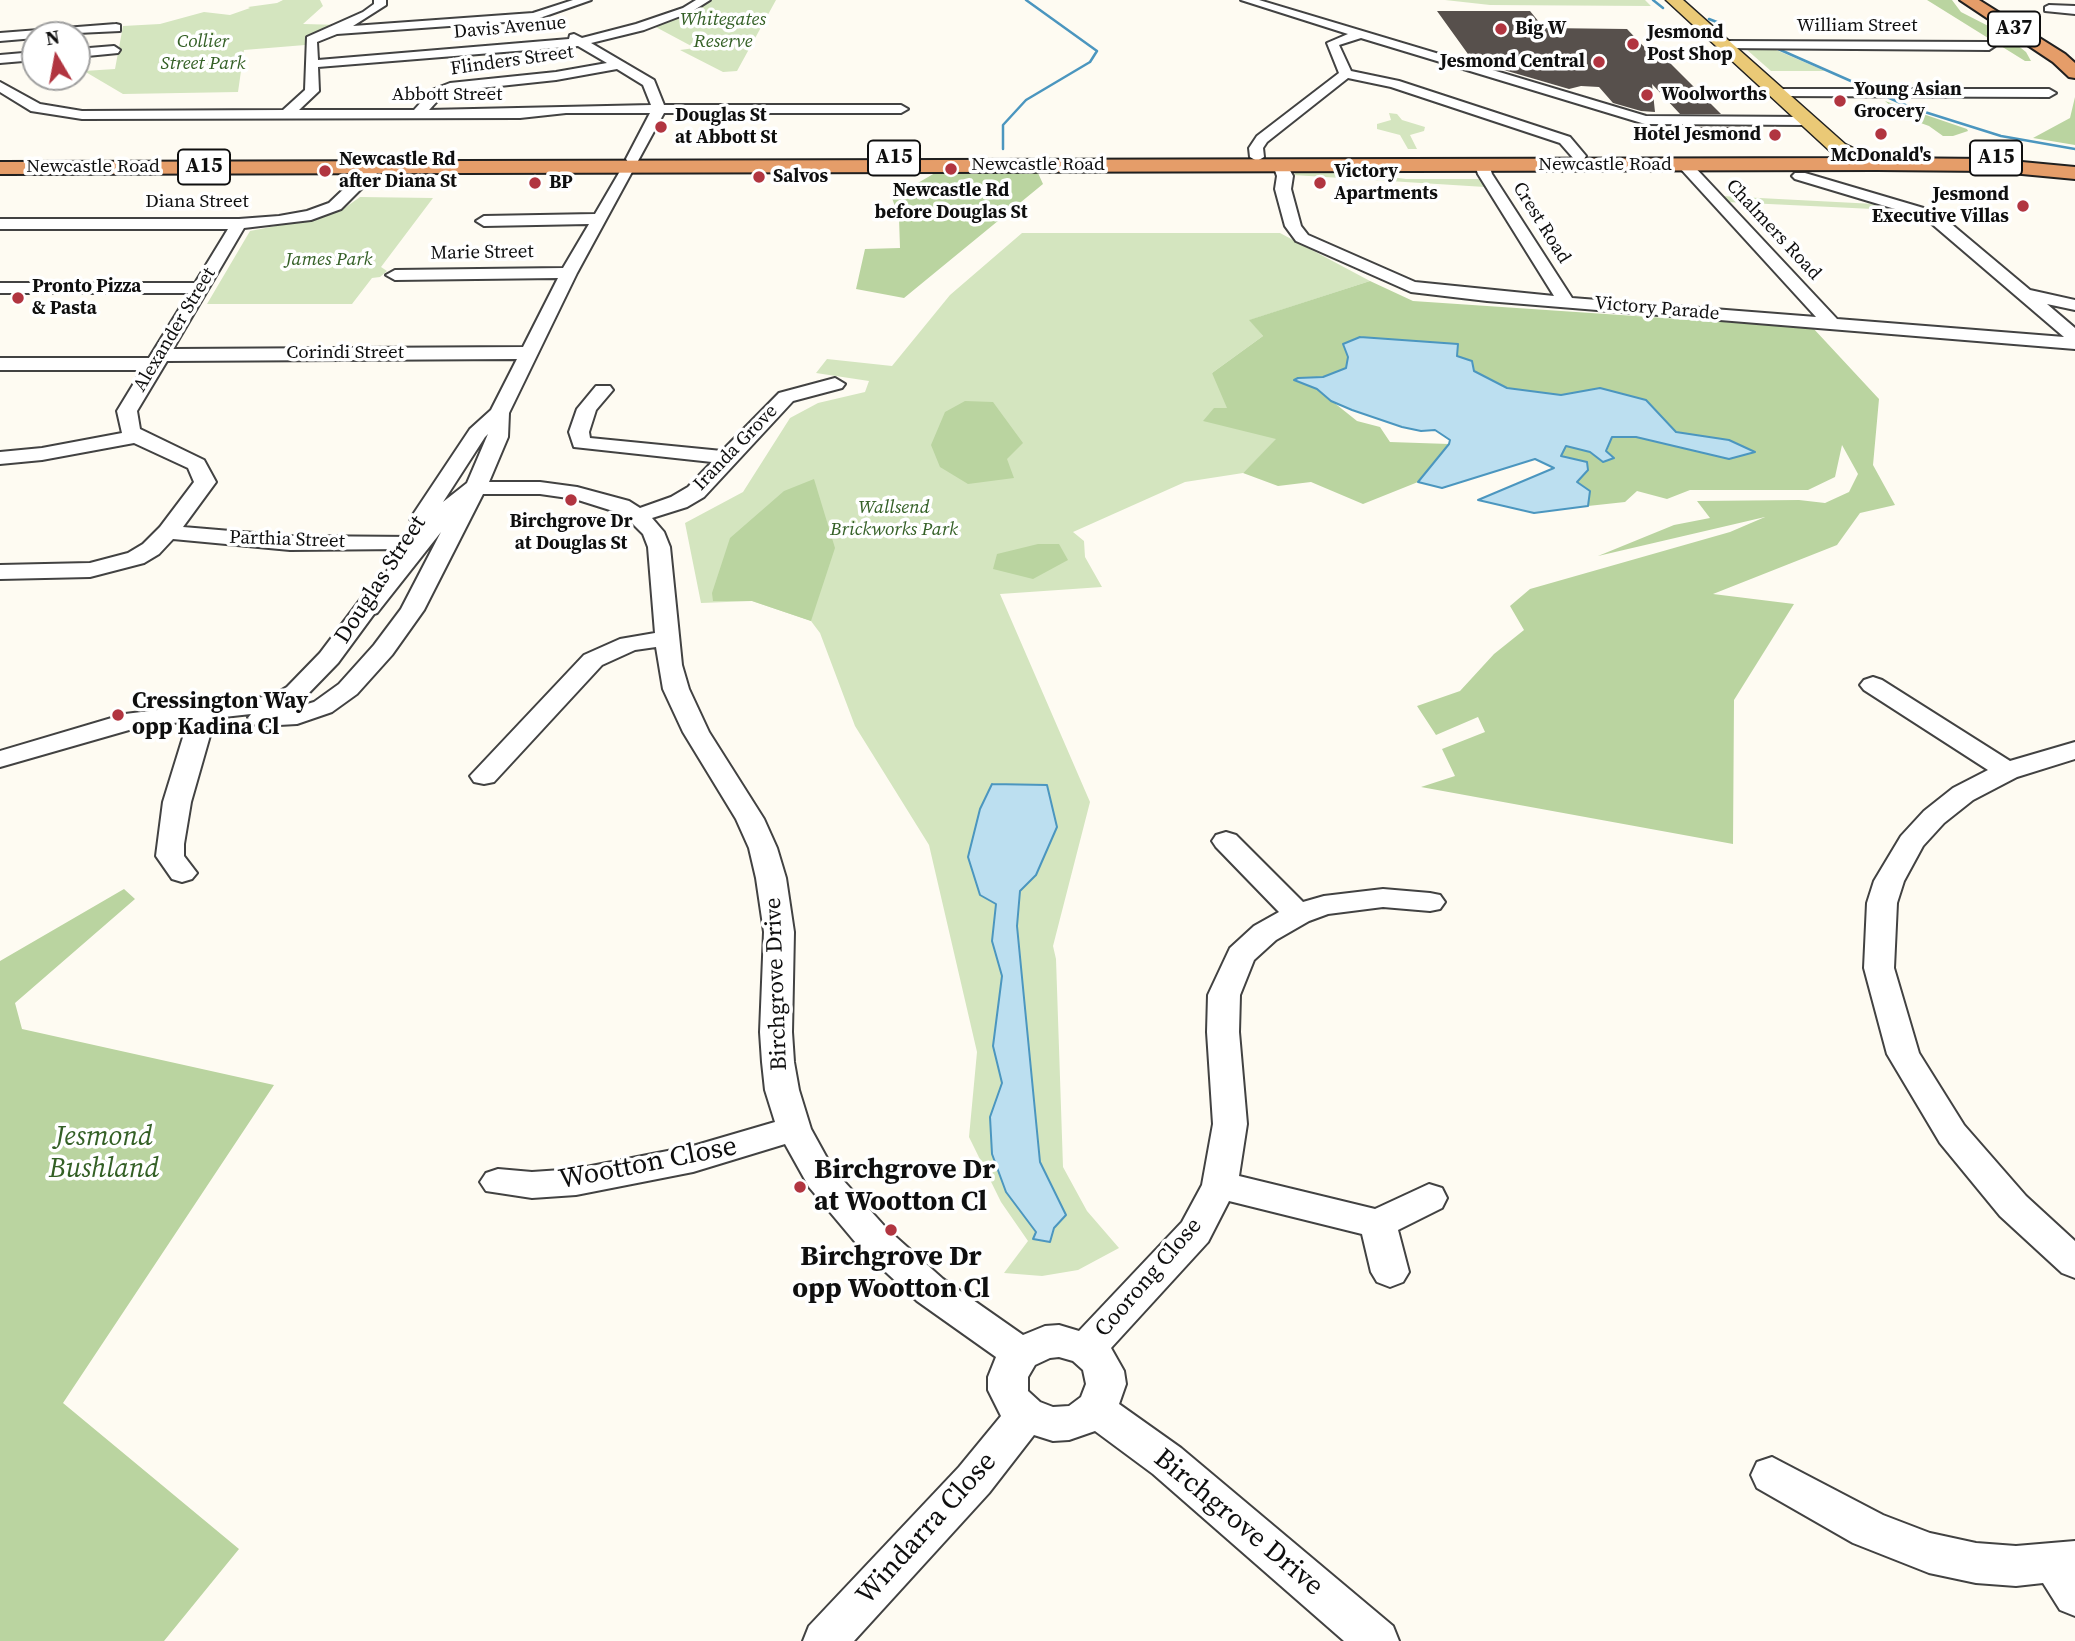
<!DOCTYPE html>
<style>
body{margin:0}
#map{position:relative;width:2075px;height:1641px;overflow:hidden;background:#fefbf2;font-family:"Source Serif 4",serif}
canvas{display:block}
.north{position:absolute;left:21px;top:21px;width:70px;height:70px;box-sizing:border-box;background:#fff;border:2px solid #9f9f9f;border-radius:50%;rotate:350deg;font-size:19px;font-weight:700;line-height:28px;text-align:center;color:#0f0f0f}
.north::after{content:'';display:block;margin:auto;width:24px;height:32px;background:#b13540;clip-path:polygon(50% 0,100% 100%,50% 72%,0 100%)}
</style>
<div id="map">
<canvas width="2075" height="1641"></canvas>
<div class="north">N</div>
</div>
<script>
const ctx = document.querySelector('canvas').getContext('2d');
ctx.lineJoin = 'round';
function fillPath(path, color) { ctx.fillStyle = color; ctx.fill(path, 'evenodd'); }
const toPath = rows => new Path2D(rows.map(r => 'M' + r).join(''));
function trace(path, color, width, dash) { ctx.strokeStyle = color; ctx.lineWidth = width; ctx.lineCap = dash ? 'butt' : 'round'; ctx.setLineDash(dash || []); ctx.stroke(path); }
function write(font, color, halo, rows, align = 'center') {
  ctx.font = font + ' "Source Serif 4",serif'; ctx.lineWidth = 7; ctx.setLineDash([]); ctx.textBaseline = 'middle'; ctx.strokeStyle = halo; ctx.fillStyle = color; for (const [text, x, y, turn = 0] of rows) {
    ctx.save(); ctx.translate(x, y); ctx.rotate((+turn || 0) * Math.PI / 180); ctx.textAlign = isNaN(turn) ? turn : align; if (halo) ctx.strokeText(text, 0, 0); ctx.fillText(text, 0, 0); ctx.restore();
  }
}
fillPath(toPath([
 [283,0,320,0,323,6,303,24,342,25,305,39,305,45,244,50,238,92,123,94,84,71,115,69,123,26,160,24,204,12,230,15,250,8,248,7,277,3],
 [709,0,776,0,737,71,723,72,680,50,695,48,652,25],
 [1445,0,1645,0,1651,6,1490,5],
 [1746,49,1774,49,1825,71,1771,71],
 [1389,113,1397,114,1402,120,1425,127,1424,131,1410,135,1417,149,1408,149,1400,135,1377,129,1377,124,1391,120],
 [1379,170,1382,176,1406,179,1480,179,1485,187,1293,175,1298,171],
 [1721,196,1875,204,1894,210,1727,202],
 [360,197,433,198,381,267,387,271,380,277,372,278,352,304,207,304,250,231,312,219,346,207],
 [1022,233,1280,233,1370,281,1250,320,1263,336,1212,373,1277,439,1243,473,1185,482,1073,532,1084,541,1085,557,1102,587,1000,594,1090,802,1053,946,1056,959,1063,1167,1087,1211,1119,1248,1078,1270,1042,1276,1004,1273,1028,1241,1001,1202,969,1137,977,1052,929,845,855,726,820,633,811,621,752,601,701,603,685,523,743,492,790,418,818,403,865,392,869,381,816,373,827,359,892,366,950,295]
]), '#d4e5bf');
fillPath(toPath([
 [1927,0,1952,0,1961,12,2002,33,2026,52,2031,61,2025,61],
 [2075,97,2075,145,2033,138,2070,118],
 [1885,101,1967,129,1968,131,1953,136,1943,136,1929,126,1904,117],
 [935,173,1038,173,1043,184,904,298,856,289,865,249,900,248,899,218,892,198],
 [1370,281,1413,301,1813,328,1879,399,1873,465,1895,505,1860,513,1837,545,1713,594,1794,604,1734,700,1733,844,1421,787,1455,776,1442,749,1485,732,1478,717,1436,735,1417,706,1460,691,1494,654,1524,630,1510,606,1530,589,1730,532,1765,517,1598,556,1674,525,1710,518,1697,501,1799,500,1825,503,1849,492,1858,474,1842,445,1835,477,1808,490,1690,490,1667,499,1637,491,1625,502,1588,506,1590,491,1577,482,1561,456,1566,446,1590,452,1603,462,1612,437,1636,437,1729,459,1729,440,1676,432,1646,400,1600,388,1561,395,1507,388,1474,371,1472,361,1456,356,1458,344,1359,337,1343,344,1348,357,1346,368,1323,377,1298,378,1317,389,1357,421,1380,427,1390,442,1449,444,1418,482,1363,504,1311,482,1278,486,1243,473,1276,439,1203,421,1214,408,1227,408,1212,373,1263,336,1249,320],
 [965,401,993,402,1023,443,1007,459,1014,478,968,484,940,467,931,445,945,412],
 [814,479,835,548,811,621,752,601,713,601,712,593,730,538,784,491],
 [1038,544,1059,544,1068,560,1033,579,993,569,997,554],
 [124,889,135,899,15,1003,22,1029,274,1085,63,1403,239,1549,164,1641,0,1641,0,961]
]), '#bad4a0');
const water = toPath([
 [1360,337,1458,344,1457,356,1472,361,1474,371,1507,388,1561,395,1600,388,1646,400,1676,432,1729,440,1755,452,1729,459,1636,437,1612,437,1606,451,1614,458,1603,462,1590,452,1566,446,1561,456,1587,462,1588,470,1577,482,1590,491,1588,506,1534,513,1478,500,1554,468,1535,459,1442,488,1418,482,1449,444,1450,440,1435,430,1421,431,1402,427,1352,410,1331,401,1317,389,1294,380,1298,378,1323,377,1346,368,1348,357,1343,344,1360,337],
 [992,784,1047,785,1057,827,1036,875,1020,891,1017,926,1040,1162,1066,1215,1054,1228,1050,1242,1033,1239,1036,1232,1006,1192,992,1154,990,1117,1002,1083,993,1046,1002,976,992,941,996,904,980,895,968,857,980,809,992,784]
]);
fillPath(water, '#bcdff0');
trace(water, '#4b96bf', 2);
trace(toPath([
 [1653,0,1663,8],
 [1709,19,1722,24],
 [1776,48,1869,89],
 [1887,97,1912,108,2001,136,2075,149],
 [1003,149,1003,125,1026,100,1090,62,1097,51,1026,0]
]), '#4b96bf', 2.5);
fillPath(toPath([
 [1437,11,1530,11,1544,28,1627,29,1648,51,1655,50,1666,59,1721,114,1680,114,1652,84,1655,112,1641,111,1613,103,1599,87,1581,86,1569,89,1473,61],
 [1693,127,1734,127,1741,134,1712,134]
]), '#57504c');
const minor = toPath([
 [374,0,386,0,386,5,353,26,533,13,573,0,591,0,534,20,337,34,317,42,318,60,569,39,570,35,574,34,582,38,636,24,683,8,696,0,710,0,691,12,644,30,591,43,654,80,664,105,901,105,908,109,901,113,664,113,577,273,509,413,508,437,489,482,540,482,577,487,629,501,640,508,671,497,688,487,712,462,574,447,569,432,577,409,596,386,610,386,613,390,596,410,589,432,590,438,722,451,779,393,835,378,845,384,842,388,793,401,704,497,687,507,652,518,664,532,670,547,682,665,689,689,709,732,764,819,777,848,786,878,794,932,792,1032,794,1062,799,1090,811,1129,833,1169,887,1229,943,1279,1023,1335,1045,1326,1059,1325,1079,1331,1182,1222,1202,1185,1213,1124,1207,1032,1208,995,1230,948,1254,926,1279,912,1216,847,1212,841,1216,835,1226,832,1236,835,1303,902,1324,896,1383,889,1430,893,1440,895,1445,902,1440,909,1430,911,1383,907,1328,914,1309,921,1276,940,1254,960,1240,995,1239,1032,1247,1124,1239,1176,1375,1209,1429,1184,1442,1188,1447,1198,1442,1208,1398,1230,1409,1272,1403,1282,1390,1287,1377,1282,1371,1272,1362,1234,1229,1201,1208,1242,1111,1348,1124,1371,1126,1384,1119,1404,1181,1448,1393,1626,1399,1641,1344,1641,1153,1474,1095,1431,1069,1440,1053,1441,1034,1435,989,1493,854,1641,803,1641,809,1626,959,1467,1001,1416,988,1390,988,1377,996,1357,917,1301,861,1249,809,1187,785,1144,693,1172,576,1195,532,1198,486,1191,480,1182,486,1173,498,1169,532,1172,576,1169,693,1146,775,1122,765,1090,762,1062,760,1032,764,932,756,878,749,848,736,819,683,732,663,689,656,647,635,650,602,665,494,782,484,784,474,782,470,776,584,655,620,639,655,633,648,547,643,534,630,521,613,511,575,499,540,494,483,494,424,610,392,655,357,694,332,712,297,724,261,726,252,724,248,718,251,714,215,718,191,802,184,844,184,856,197,873,192,879,182,882,172,879,156,856,163,802,188,721,136,728,0,767,0,751,125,714,272,696,287,687,320,653,369,588,374,587,405,549,290,550,173,539,159,554,144,563,90,577,0,579,0,565,90,563,128,553,143,544,160,527,194,482,188,468,134,443,42,460,0,464,0,452,42,448,122,433,117,411,142,370,0,370,0,358,149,358,189,293,0,293,0,283,195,283,228,229,0,229,0,219,239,219,279,216,307,211,329,203,370,164,375,163,382,167,380,170,341,209,311,220,244,228,173,349,523,347,558,278,395,280,386,275,395,270,563,268,589,224,484,226,476,221,484,216,595,214,623,166,628,162,626,159,650,113,566,113,520,118,82,119,31,111,0,92,0,82,40,104,82,111,283,110,305,90,307,37,363,12,374,4,374,0],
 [578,46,607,63,556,72,450,83,432,90,414,110,299,110,319,91,318,67,578,46],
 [617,69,643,85,651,105,429,110,442,96,453,91,556,80,617,69],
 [517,359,491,410,470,429,410,519,413,524,424,525,414,537,290,536,183,527,216,482,204,460,140,429,137,411,167,361,517,359],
 [488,434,467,483,443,502,485,437,488,434],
 [441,532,401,609,374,645,339,684,314,702,294,708,287,709,305,697,338,663,374,614,377,613,441,532],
 [1059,1357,1073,1361,1083,1370,1086,1384,1081,1397,1069,1406,1053,1407,1040,1402,1028,1391,1028,1377,1035,1365,1050,1358,1059,1357],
 [1241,0,1259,0,1646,116,1807,117,1814,121,1807,125,1645,124,1361,38,1339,45,1351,71,1399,81,1570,137,1586,156,1584,159,1574,159,1560,143,1391,87,1348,78,1267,142,1263,148,1264,157,1257,161,1250,157,1249,148,1257,136,1339,73,1327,43,1348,34,1241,0],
 [2049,5,2075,6,2075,14,2045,11,2045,7,2049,5],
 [116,24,120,25,120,31,35,35,35,38,0,41,0,33,116,24],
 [1724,41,1989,42,1995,46,1989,50,1720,48,1718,45,1724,41],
 [114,46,120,50,118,53,77,57,77,49,114,46],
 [35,52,35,60,0,63,0,55,35,52],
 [1778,89,2049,89,2056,93,2049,97,1773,96,1773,90,1778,89],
 [1684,160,1689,161,1837,319,2064,337,1925,218,1795,179,1792,176,1795,173,1805,173,1937,212,2030,290,2075,300,2075,310,2047,304,2075,328,2075,349,1487,301,1411,292,1296,241,1285,226,1275,189,1277,176,1273,165,1280,161,1287,165,1293,176,1291,189,1301,226,1308,235,1415,282,1554,296,1478,174,1475,165,1482,161,1489,165,1492,174,1572,298,1816,317,1679,167,1677,164,1684,160],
 [1873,677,1882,680,2010,761,2075,742,2075,759,2017,777,1973,800,1944,823,1923,846,1904,881,1897,903,1894,968,1919,1053,1964,1125,2026,1196,2075,1241,2075,1278,2062,1273,2000,1216,1940,1143,1887,1054,1864,968,1867,903,1874,881,1901,836,1924,811,1953,788,1988,770,1864,690,1860,685,1864,680,1873,677],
 [1772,1457,1883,1515,1930,1533,1976,1543,2016,1546,2075,1541,2075,1616,2060,1610,2043,1583,2016,1586,1976,1583,1929,1573,1853,1543,1757,1488,1751,1475,1757,1462,1772,1457]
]);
const major = toPath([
 [1666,0,1683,0,1845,144,1857,150,1860,154,1857,158,1850,160,1831,152,1666,0]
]);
const highway = toPath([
 [1960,0,1979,0,2065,54,2075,63,2075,78,2069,77,2053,62,1960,0],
 [1877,158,1990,159,2075,167,2075,179,1990,171,1877,170,0,174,0,162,1877,158]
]);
trace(minor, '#424242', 4);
trace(major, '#202020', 3);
trace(highway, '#202020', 4);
fillPath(minor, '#fff');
fillPath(major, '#eac976');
fillPath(highway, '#e59d69');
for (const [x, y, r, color] of [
 [1501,29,7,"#b13540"],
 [1633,44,7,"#b13540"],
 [1599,62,7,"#b13540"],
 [1647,95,7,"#b13540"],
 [1840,101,7,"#b13540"],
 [661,127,7,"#b13540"],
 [1881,134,7,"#b13540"],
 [1775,135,7,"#b13540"],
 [951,169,7,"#b13540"],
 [325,171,7,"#b13540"],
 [759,177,7,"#b13540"],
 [535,183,7,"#b13540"],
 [1320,183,7,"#b13540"],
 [2023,206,7,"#b13540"],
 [18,298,7,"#b13540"],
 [571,500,7,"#b13540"],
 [118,715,7,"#b13540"],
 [800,1187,7,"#b13540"],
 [891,1230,7,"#b13540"]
]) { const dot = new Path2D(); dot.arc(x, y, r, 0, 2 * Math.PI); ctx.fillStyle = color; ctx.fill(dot); trace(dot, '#fff', 2.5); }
write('italic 19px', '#346026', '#fff', [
 ["Whitegates",723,20],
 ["Reserve",723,42],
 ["Collier",203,42],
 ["Street Park",203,64],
 ["James Park",329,260],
 ["Wallsend",894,508],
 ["Brickworks Park",894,530]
]);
write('19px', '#0f0f0f', '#fff', [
 ["William Street",1857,26],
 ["Davis Avenue",510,28,-5],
 ["Flinders Street",512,61,-8],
 ["Abbott Street",447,95],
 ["Newcastle Road",1038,165],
 ["Newcastle Road",1605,165],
 ["Newcastle Road",93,167],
 ["Diana Street",197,202],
 ["Crest Road",1541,223,58],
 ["Chalmers Road",1773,230,47],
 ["Marie Street",482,253,-1],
 ["Victory Parade",1657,309,5],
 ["Alexander Street",175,330,-59],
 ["Corindi Street",345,353],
 ["Iranda Grove",736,448,-46],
 ["Parthia Street",287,540,2]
]);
write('bold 19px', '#0f0f0f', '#fff', [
 ["Big W",1515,29],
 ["Jesmond",1647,33],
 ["Post Shop",1647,55],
 ["Jesmond Central",1585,62,"right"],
 ["Young Asian",1854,90],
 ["Grocery",1854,112],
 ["Woolworths",1661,95],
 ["Douglas St",675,116],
 ["at Abbott St",675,138],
 ["Hotel Jesmond",1761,135,"right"],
 ["McDonald's",1881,156,"center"],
 ["Newcastle Rd",339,160],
 ["after Diana St",339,182],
 ["Victory",1334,172],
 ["Apartments",1334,194],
 ["Salvos",773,177],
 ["BP",549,183],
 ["Newcastle Rd",951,191,"center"],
 ["before Douglas St",951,213,"center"],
 ["Jesmond",2009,195,"right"],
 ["Executive Villas",2009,217,"right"],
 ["Pronto Pizza",32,287],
 ["& Pasta",32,309],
 ["Birchgrove Dr",571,522,"center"],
 ["at Douglas St",571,544,"center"]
], 'left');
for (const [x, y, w] of [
 [2014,29,52],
 [894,158,52],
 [1996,158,52],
 [204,167,52]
]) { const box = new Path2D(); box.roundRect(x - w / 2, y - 17.5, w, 35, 5); ctx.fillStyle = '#fff'; ctx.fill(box); trace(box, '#0f0f0f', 2); }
write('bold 21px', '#0f0f0f', null, [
 ["A37",2014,29],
 ["A15",894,158],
 ["A15",1996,158],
 ["A15",204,167]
]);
write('23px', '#0f0f0f', '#fff', [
 ["Douglas Street",381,580,-57],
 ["Birchgrove Drive",777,984,-92],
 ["Coorong Close",1149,1278,-49]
]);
write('bold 23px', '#0f0f0f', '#fff', [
 ["Cressington Way",132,702],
 ["opp Kadina Cl",132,728]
], 'left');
write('italic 28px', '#346026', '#fff', [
 ["Jesmond",104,1138],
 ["Bushland",104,1170]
]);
write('28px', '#0f0f0f', '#fff', [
 ["Wootton Close",648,1164,-11],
 ["Birchgrove Drive",1238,1523,40],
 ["Windarra Close",927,1529,-48]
]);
write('bold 28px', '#0f0f0f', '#fff', [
 ["Birchgrove Dr",814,1171],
 ["at Wootton Cl",814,1203],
 ["Birchgrove Dr",891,1258,"center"],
 ["opp Wootton Cl",891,1290,"center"]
], 'left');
</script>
